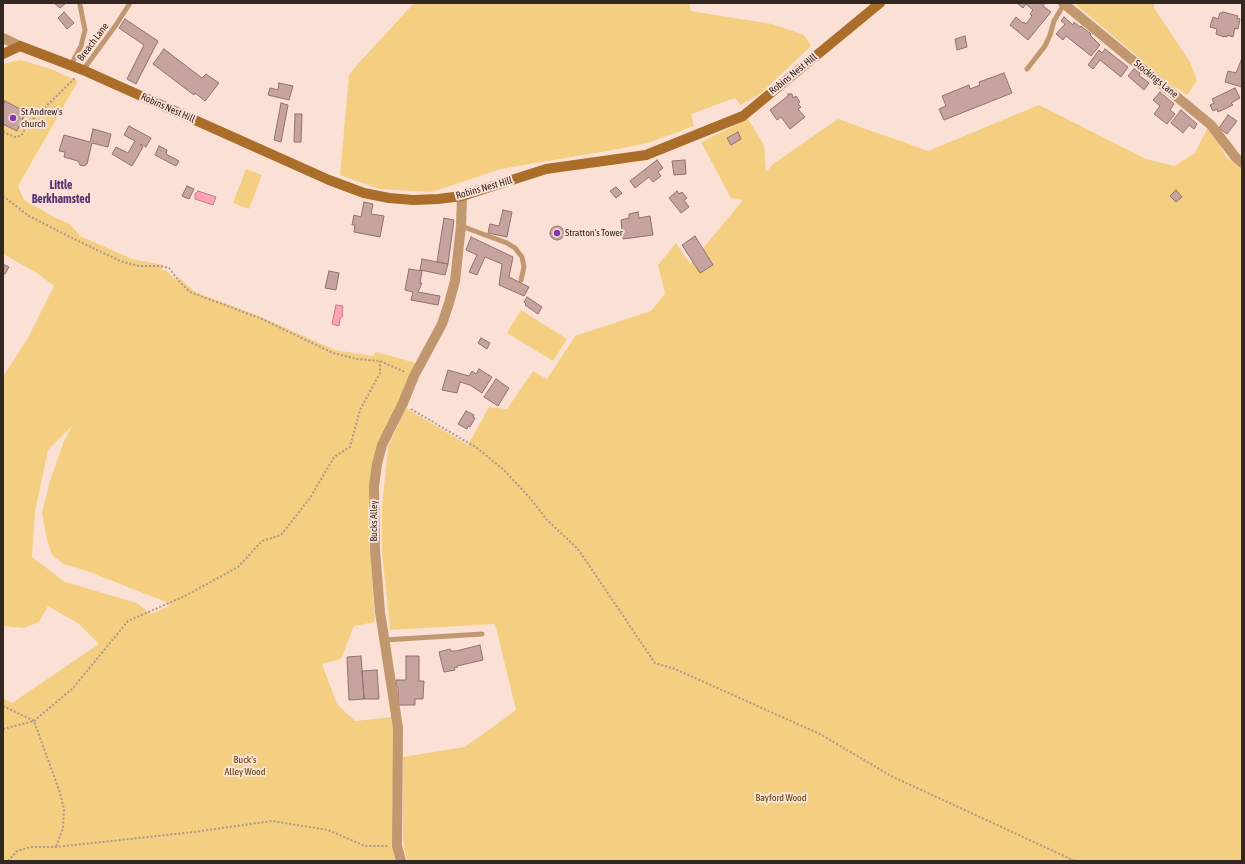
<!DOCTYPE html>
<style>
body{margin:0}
#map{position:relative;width:1245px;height:864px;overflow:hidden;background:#fbe1d5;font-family:"Asap Condensed",sans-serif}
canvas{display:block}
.frame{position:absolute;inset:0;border:4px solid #332721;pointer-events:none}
</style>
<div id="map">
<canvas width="1245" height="864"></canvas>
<div class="frame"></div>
</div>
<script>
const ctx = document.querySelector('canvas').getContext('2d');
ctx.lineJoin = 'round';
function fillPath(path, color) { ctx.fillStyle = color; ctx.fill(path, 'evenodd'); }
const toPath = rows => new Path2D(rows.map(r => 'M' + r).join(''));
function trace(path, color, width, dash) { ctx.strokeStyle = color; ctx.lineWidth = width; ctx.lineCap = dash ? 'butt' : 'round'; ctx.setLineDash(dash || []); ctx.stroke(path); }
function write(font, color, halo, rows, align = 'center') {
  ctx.font = font + ' "Asap Condensed",sans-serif'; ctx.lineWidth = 4; ctx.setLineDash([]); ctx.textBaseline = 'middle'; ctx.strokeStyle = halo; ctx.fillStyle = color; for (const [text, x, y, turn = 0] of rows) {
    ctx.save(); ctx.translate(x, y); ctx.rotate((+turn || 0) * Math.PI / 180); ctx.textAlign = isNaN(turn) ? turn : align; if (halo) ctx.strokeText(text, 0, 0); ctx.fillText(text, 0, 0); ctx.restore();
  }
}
fillPath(toPath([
 [414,3,689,3,691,11,772,24,804,35,811,46,759,95,740,105,735,98,691,114,694,126,648,143,613,150,501,169,432,192,379,189,340,175,349,75,357,65],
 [1074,3,1154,3,1154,8,1190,62,1197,80,1187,95,1171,85],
 [20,60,48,68,78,81,18,186,24,200,56,218,70,224,80,236,132,259,163,265,161,270,167,271,176,280,178,277,195,292,261,317,335,350,373,356,376,352,416,363,371,475,368,513,375,622,354,626,341,659,322,664,337,704,355,721,392,717,395,736,392,803,394,857,396,861,3,861,3,698,12,703,99,644,79,624,48,606,39,622,24,628,3,626,3,377,29,336,54,286,37,273,3,254,3,64],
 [72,426,64,441,50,481,42,513,47,540,52,555,64,564,87,571,166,602,169,606,151,614,137,603,65,582,32,557,35,512,48,450],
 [1039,105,1146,159,1174,166,1195,153,1209,125,1226,157,1242,170,1242,861,408,861,405,854,403,839,403,757,465,747,516,710,495,624,390,630,382,551,382,507,388,447,406,408,468,445,489,407,507,409,533,371,547,379,575,336,651,311,665,294,658,265,676,243,690,264,743,200,731,198,701,142,748,119,764,145,766,172,773,164,838,119,928,151],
 [246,169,262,175,249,209,233,203],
 [521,310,567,339,553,361,507,333]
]), '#f4cf81');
const water = toPath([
 [198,191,216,197,213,205,195,199,195,194,198,191],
 [336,305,343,306,342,312,343,316,340,319,339,326,332,324,336,305]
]);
fillPath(water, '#fba3b4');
trace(water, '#bf7e88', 1);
const building = toPath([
 [54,3,66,3,60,8,54,3],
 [1019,3,1045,3,1043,6,1051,12,1028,40,1010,25,1016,17,1023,23,1024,22,1026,24,1032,16,1030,14,1033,10,1026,4,1023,8,1018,4,1019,3],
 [64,12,74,23,67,29,58,18,64,12],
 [1223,12,1238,16,1237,18,1240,19,1238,29,1235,28,1233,37,1227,35,1227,37,1224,36,1224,37,1216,34,1217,29,1210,27,1213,17,1218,19,1220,13,1222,13,1223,12],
 [1064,17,1073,25,1074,22,1080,27,1081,26,1091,34,1090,35,1100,45,1091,56,1066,36,1063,40,1056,34,1065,24,1061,21,1064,17],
 [125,19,158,41,136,84,127,79,144,45,119,28,125,19],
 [965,36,967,47,957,50,955,39,965,36],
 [164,49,202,78,206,74,219,83,205,101,195,93,194,95,153,64,164,49],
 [1105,49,1128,67,1121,77,1100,60,1093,69,1088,65,1099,50,1102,53,1105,49],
 [1242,58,1242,87,1225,82,1228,71,1236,73,1242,58],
 [1134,69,1140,73,1139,75,1149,83,1144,90,1128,76,1134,69],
 [1004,73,1012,93,944,120,939,109,946,106,942,96,969,85,970,89,980,85,979,82,1004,73],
 [279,83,293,86,289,100,268,95,270,88,278,90,279,83],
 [1235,88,1240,98,1231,103,1233,105,1218,112,1217,109,1213,111,1210,105,1214,103,1212,99,1235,88],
 [1160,92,1174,104,1170,110,1175,114,1167,124,1154,114,1160,106,1153,100,1160,92],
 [788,94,792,94,793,98,796,96,800,102,798,104,801,107,798,109,805,117,790,129,781,117,777,120,770,110,788,96,788,94],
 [5,101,26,112,17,131,3,124,3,105,5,101],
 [281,103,288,105,281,142,274,140,281,103],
 [1181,110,1197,124,1194,129,1189,125,1183,133,1171,123,1181,110],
 [295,114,302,114,301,142,294,142,295,114],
 [1228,115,1237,121,1227,134,1219,128,1228,115],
 [129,126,151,138,146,147,141,144,140,145,143,147,132,166,112,154,116,147,128,153,135,141,124,135,129,126],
 [93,129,111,134,108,147,92,143,87,164,84,166,80,165,78,161,64,157,65,152,59,151,64,135,90,142,93,129],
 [738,132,741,139,731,145,727,138,738,132],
 [159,146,167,150,166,154,179,161,176,166,155,155,159,146],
 [657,160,663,168,658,172,661,176,653,182,649,177,635,188,630,181,657,160],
 [685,160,686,174,674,175,672,161,685,160],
 [187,186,194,189,189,199,182,196,187,186],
 [616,187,622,193,616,198,610,191,616,187],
 [1176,190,1182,197,1176,202,1170,196,1176,190],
 [677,191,679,194,682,192,687,198,684,200,689,207,681,213,669,198,677,191],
 [364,202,373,204,371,214,384,216,380,237,354,232,355,225,352,225,354,215,361,217,364,202],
 [503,210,512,212,507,237,488,233,490,224,499,226,503,210],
 [638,212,639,218,650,216,653,235,623,239,621,220,629,218,629,214,638,212],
 [444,218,454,220,448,264,437,262,444,218],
 '550 233a7 7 0 1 1 14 0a7 7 0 1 1-14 0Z',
 [695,236,713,265,700,273,682,245,695,236],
 [471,237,513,257,509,277,529,287,524,296,499,285,502,264,485,257,477,275,469,272,477,255,466,250,471,237],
 [422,259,448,264,445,275,420,270,422,259],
 [3,264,9,267,5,274,3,273,3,264],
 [409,269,422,271,420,283,422,283,418,292,440,296,438,305,411,300,413,292,405,290,409,269],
 [329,271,339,273,336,290,325,288,329,271],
 [527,297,542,307,538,314,525,305,526,304,524,302,527,297],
 [481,338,490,343,487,349,478,343,481,338],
 [479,369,492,377,482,393,470,385,460,382,457,393,442,390,448,370,469,376,472,371,476,374,479,369],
 [496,379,509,388,498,406,484,397,496,379],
 [466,411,474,415,473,417,475,418,470,427,468,426,467,429,458,424,466,411],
 [480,645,483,660,457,666,458,667,454,668,455,670,444,672,439,652,450,649,451,651,456,651,480,645],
 [361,656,364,699,349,700,347,657,361,656],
 [406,656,419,656,419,681,424,681,423,699,415,699,415,705,398,705,398,687,396,687,396,680,406,680,406,656],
 [377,670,379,699,364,699,362,671,377,670]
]);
fillPath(building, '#c6a39f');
trace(building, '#92716d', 1);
trace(toPath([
 [3,132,15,137,21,136,29,123,76,77],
 [3,196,29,216,68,236,120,261,139,266,160,266,169,268,179,281,190,292,262,319,333,353,357,359,380,361,405,372],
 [411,409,477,448,505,471,530,498,547,520,578,549,655,663,675,669,820,734,891,776,1075,861],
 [3,706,34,721,60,793,64,809,63,828,56,847],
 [3,729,34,721,73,688,128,621,187,595,238,567,262,541,281,535,310,498,334,457,350,447,360,410,380,373,380,361],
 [8,861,17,851,31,847,56,847,194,832,272,821,328,830,365,846,388,846]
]), '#ac988e', 2, [2, 2]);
trace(toPath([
 [71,65,81,46,85,30,80,5],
 [1027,69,1045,46,1050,35,1054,21,1064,4],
 [83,70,116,25,130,3],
 [461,226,507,243,515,248,522,257,524,267,521,280],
 [384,640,482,634]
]), '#c1976f', 5);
trace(toPath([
 [1063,3,1211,125,1236,158,1242,163],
 [3,38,20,46],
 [401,861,397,846,398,728,380,612,375,550,374,486,377,464,382,445,403,403,414,376,442,324,449,303,455,281,461,226,462,196]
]), '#c1976f', 10);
trace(toPath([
 [3,54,20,46,83,70,329,180,364,193,389,198,413,200,438,199,462,196,546,169,646,155,743,116,880,3]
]), '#ab6e2a', 10);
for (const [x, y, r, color] of [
 [13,118,4,"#7f3aae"],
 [557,233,4,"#7f3aae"]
]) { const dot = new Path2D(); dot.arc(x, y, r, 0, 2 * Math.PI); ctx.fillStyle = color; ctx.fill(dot); trace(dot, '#fbe1d5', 1.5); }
write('10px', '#332721', '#fbe1d5', [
 ["Breach Lane",93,42,-53],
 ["Robins Nest Hill",793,74,-39],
 ["Stockings Lane",1156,79,39],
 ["Robins Nest Hill",168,108,24],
 ["Robins Nest Hill",484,188,-16],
 ["Bucks Alley",374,521,-90]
]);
write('10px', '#332721', '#fbe1d5', [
 ["St Andrew's",21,112],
 ["church",21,124],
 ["Stratton's Tower",565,233]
], 'left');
write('10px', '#594000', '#fbe1d5', [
 ["Buck's",245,760],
 ["Alley Wood",245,772],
 ["Bayford Wood",781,798]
]);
write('bold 12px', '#573771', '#fbe1d5', [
 ["Little",61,185],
 ["Berkhamsted",61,199]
]);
</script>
